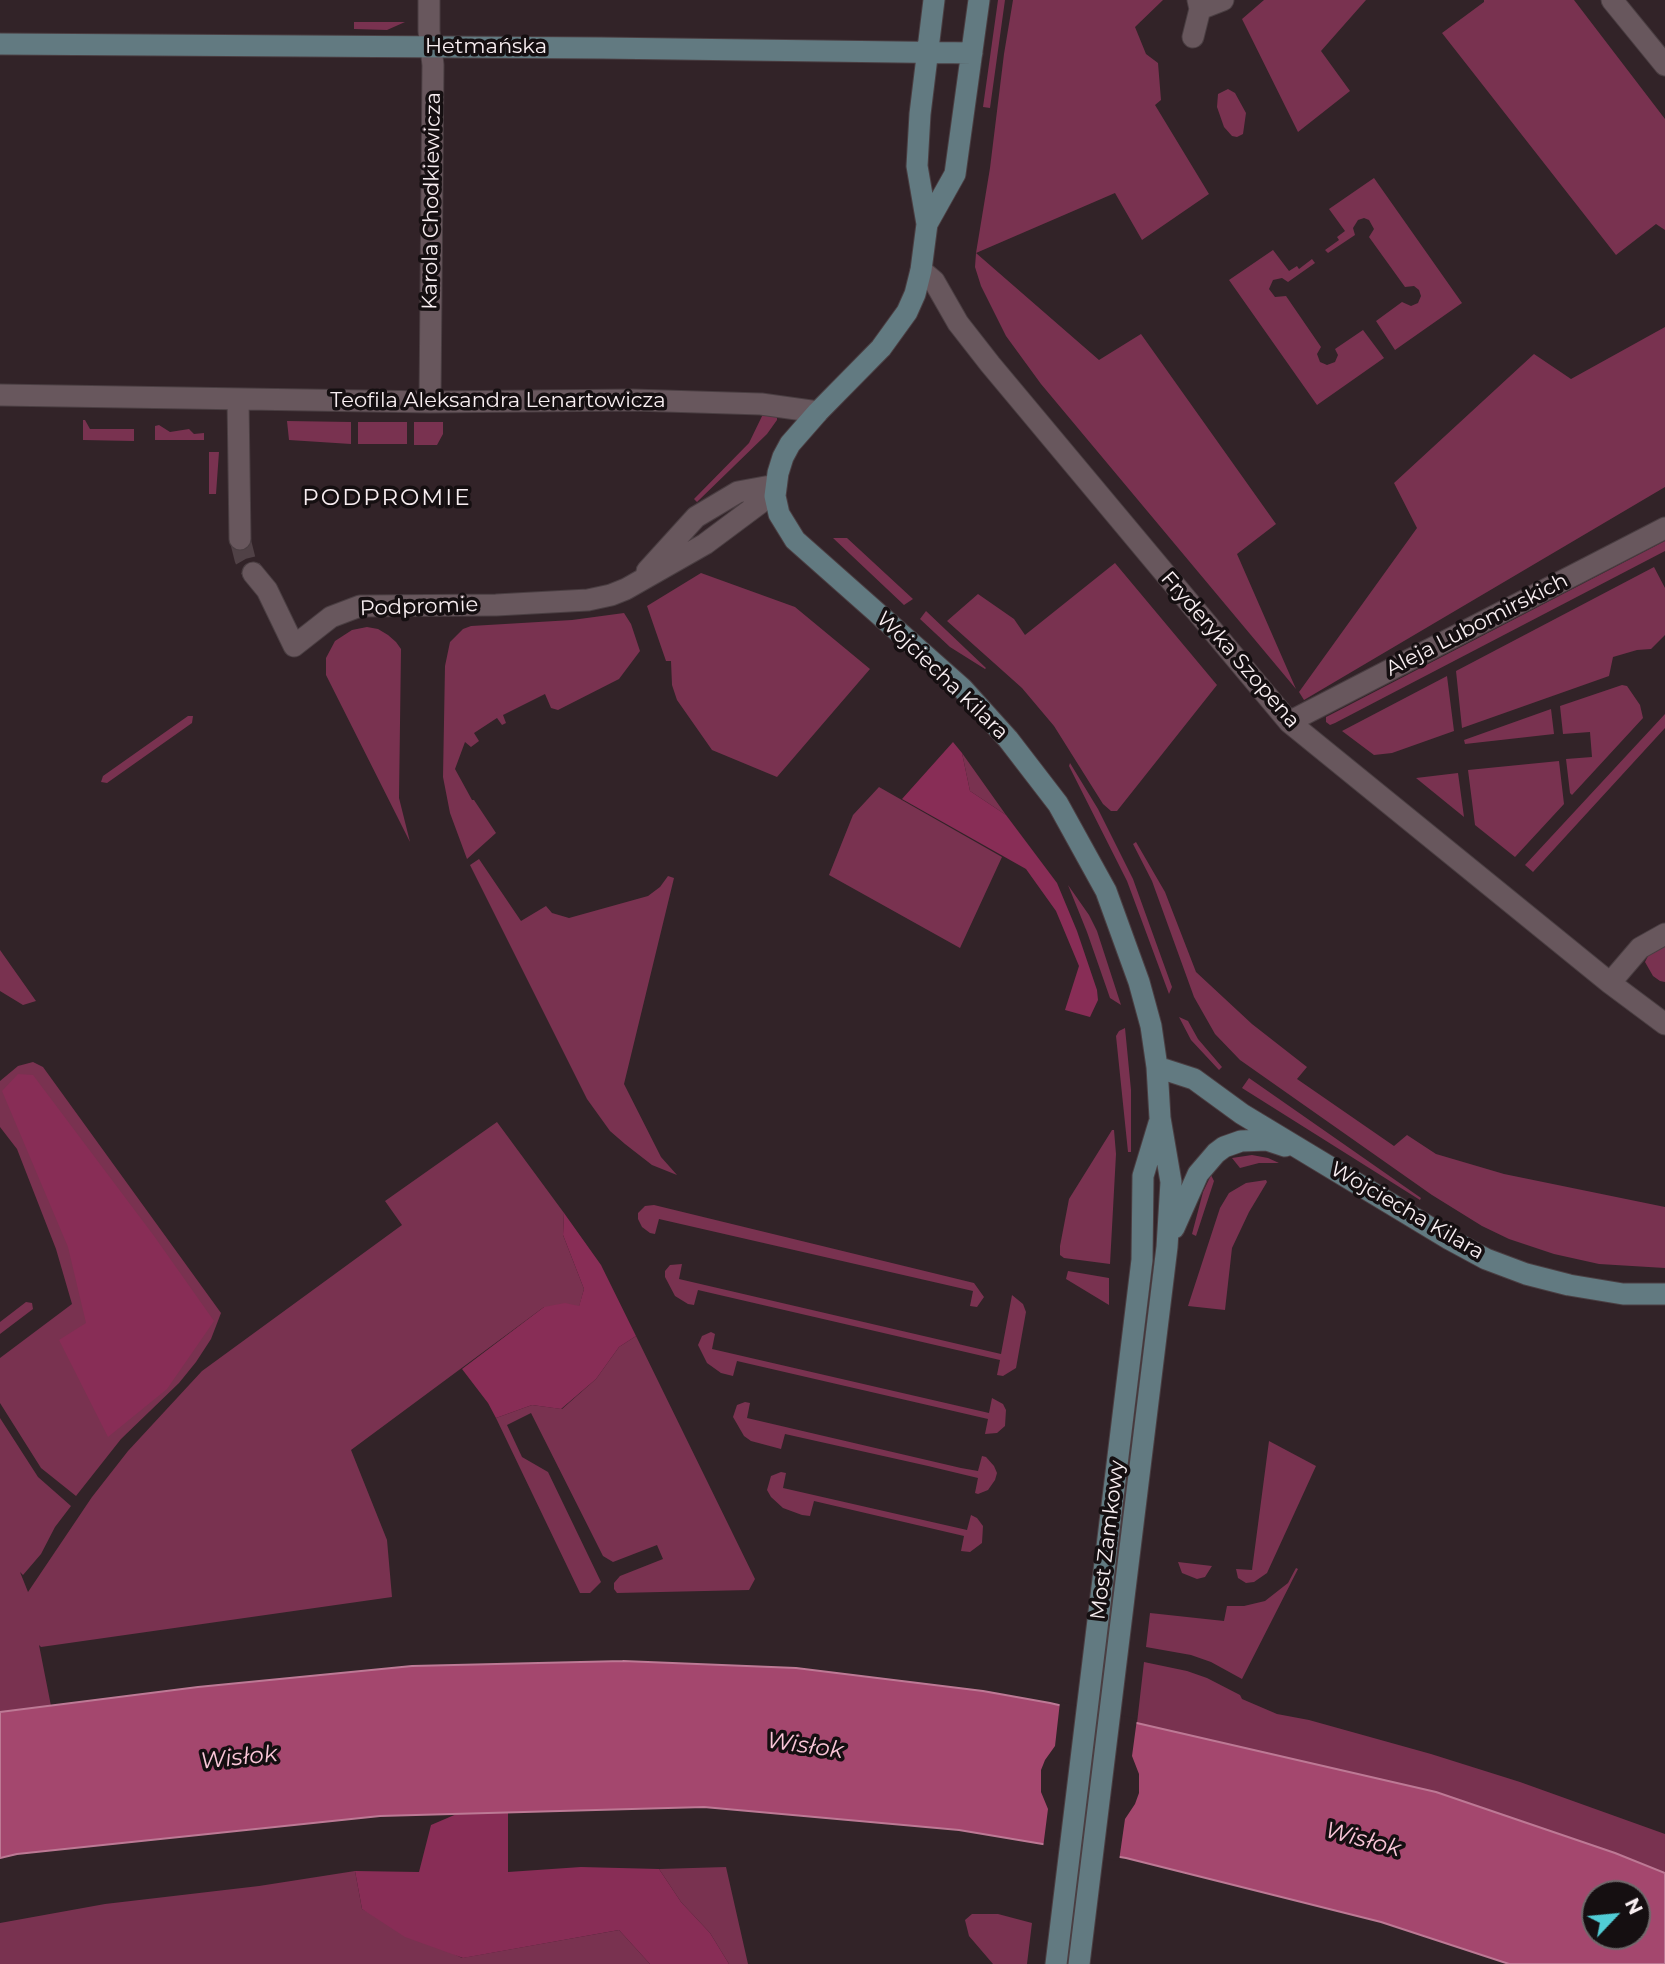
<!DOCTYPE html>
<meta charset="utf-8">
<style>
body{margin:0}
#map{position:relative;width:1665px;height:1964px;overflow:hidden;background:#322328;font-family:Montserrat,sans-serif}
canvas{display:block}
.north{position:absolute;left:1581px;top:1880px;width:70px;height:70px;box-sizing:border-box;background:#150f11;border:2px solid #70686b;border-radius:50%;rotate:64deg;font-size:19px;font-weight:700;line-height:28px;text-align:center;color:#f8eef1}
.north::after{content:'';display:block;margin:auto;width:24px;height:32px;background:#51ccd5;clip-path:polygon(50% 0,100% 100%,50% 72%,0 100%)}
</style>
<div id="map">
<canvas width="1665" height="1964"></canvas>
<div class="north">N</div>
</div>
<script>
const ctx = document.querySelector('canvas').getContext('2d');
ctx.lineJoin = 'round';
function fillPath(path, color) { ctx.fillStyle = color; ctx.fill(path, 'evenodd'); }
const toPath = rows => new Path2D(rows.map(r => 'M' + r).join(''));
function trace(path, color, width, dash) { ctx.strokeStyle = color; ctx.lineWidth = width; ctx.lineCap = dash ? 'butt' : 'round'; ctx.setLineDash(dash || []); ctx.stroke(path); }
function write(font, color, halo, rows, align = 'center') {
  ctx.font = font + ' Montserrat,sans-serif'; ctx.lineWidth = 7; ctx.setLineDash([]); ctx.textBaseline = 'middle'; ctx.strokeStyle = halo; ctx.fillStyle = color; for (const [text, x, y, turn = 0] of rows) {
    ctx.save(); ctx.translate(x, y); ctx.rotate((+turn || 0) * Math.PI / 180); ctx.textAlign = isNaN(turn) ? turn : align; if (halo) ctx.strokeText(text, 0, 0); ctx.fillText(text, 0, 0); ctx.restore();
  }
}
fillPath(toPath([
 [998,0,1005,0,990,108,983,107],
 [1013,0,1163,0,1135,27,1146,54,1158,63,1161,100,1155,105,1209,194,1142,240,1115,193,976,253,1099,360,1141,334,1276,524,1237,554,1296,689,1041,384,1006,336,981,286,975,267,976,253,990,168,1004,54],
 [1264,0,1366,0,1321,51,1350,91,1298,132,1242,19],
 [1484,0,1574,0,1665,119,1665,230,1656,224,1616,255,1442,33,1484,2],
 [354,22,405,22,387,30,354,29],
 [1228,89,1235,93,1246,113,1243,134,1237,137,1232,136,1224,127,1217,107,1218,94],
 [1374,178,1462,303,1395,350,1376,321,1402,302,1411,306,1418,303,1421,296,1419,290,1414,286,1405,287,1369,237,1374,229,1369,220,1364,218,1358,220,1353,228,1355,235,1328,253,1325,250,1339,240,1337,237,1345,231,1329,209],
 [1273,250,1289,271,1297,266,1299,269,1312,259,1315,263,1288,282,1282,278,1273,280,1269,289,1275,297,1286,296,1321,347,1317,354,1320,362,1327,365,1335,362,1338,355,1335,349,1363,330,1384,358,1317,405,1229,280],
 [1665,327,1665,487,1304,700,1299,692,1417,528,1394,483,1534,354,1571,379],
 [764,412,777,415,777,420,767,434,697,502,694,499,749,443],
 [83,420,85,420,90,429,134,429,134,441,83,440],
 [287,421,351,422,351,444,289,440],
 [358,422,407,422,407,444,358,444],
 [414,422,443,422,443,434,437,445,414,445],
 [159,425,170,432,189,429,194,434,204,433,204,440,155,440,155,426],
 [209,452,219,452,216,494,209,494],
 [833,538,847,538,913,599,904,605],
 [1665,541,1665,551,1335,723,1330,725,1326,722,1326,717,1330,715],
 [1115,563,1217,685,1117,811,1111,811,1103,804,1054,726,1022,688,947,621,978,594,1014,619,1025,635],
 [1654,567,1665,588,1665,635,1651,649,1637,650,1613,657,1609,676,1462,728,1456,671],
 [701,573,795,607,870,669,777,777,712,750,677,700,672,685,671,661,666,661,647,606],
 [926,611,986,668,985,669,950,647,920,619],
 [624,613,631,624,640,651,619,679,558,710,551,708,545,694,503,715,506,723,502,725,497,718,474,733,479,741,471,747,465,742,455,769,472,800,474,800,496,833,467,859,450,813,443,777,445,666,450,642,463,629,471,626,572,620],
 [367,627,378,629,388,635,396,642,401,649,399,798,410,842,326,675,326,658,335,641,352,630],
 [1447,676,1454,731,1392,753,1374,755,1342,731],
 [1622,685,1627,686,1640,705,1643,718,1572,795,1570,793,1566,759,1592,757,1590,732,1563,734,1560,706],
 [1551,709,1554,734,1465,744,1464,740],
 [1665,714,1665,728,1533,872,1525,865],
 [188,716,193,716,192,723,107,783,101,782,103,776],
 [962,753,1006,815,970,791],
 [1559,761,1564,804,1515,857,1475,825,1468,770],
 [1070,763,1098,809,1133,879,1172,987,1169,994,1127,881,1069,766],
 [1458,773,1464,817,1416,778],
 [879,787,1002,857,960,948,829,875,853,815],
 [1136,842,1165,892,1196,972,1252,1024,1307,1067,1297,1079,1394,1146,1407,1135,1436,1154,1504,1174,1665,1207,1665,1268,1599,1264,1554,1254,1509,1239,1482,1226,1432,1195,1240,1060,1215,1034,1194,997,1152,881,1133,844],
 [479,859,521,921,546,906,552,913,569,918,648,896,660,887,668,876,674,878,624,1084,661,1157,677,1175,652,1165,625,1144,610,1131,587,1099,470,865],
 [1068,885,1089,915,1097,931,1121,1005,1110,998,1087,932],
 [1665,942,1665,982,1660,981,1653,976,1645,962,1649,954],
 [0,950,36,1001,23,1005,0,991],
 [1179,1017,1188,1021,1198,1039,1222,1067,1219,1070,1191,1040],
 [1125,1028,1131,1090,1131,1152,1128,1152,1116,1036,1119,1031],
 [33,1062,43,1067,221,1313,211,1339,196,1362,179,1383,121,1439,76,1496,41,1468,0,1403,0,1358,72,1304,56,1249,17,1149,0,1127,0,1081,18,1066],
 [1249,1078,1421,1198,1420,1200,1242,1088],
 [497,1122,564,1213,563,1235,584,1289,579,1307,544,1307,351,1450,387,1540,392,1597,41,1647,39,1645,51,1706,0,1712,0,1418,38,1477,71,1506,55,1527,41,1554,23,1575,20,1572,28,1592,92,1497,128,1451,202,1371,402,1225,385,1201],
 [1112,1130,1114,1130,1116,1154,1110,1264,1064,1258,1060,1255,1060,1246,1069,1199],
 [1252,1155,1268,1158,1279,1163,1259,1163,1240,1168,1232,1158],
 [1211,1175,1214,1181,1196,1236,1192,1234,1203,1192],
 [1266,1180,1267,1182,1249,1212,1232,1248,1225,1310,1188,1306,1220,1208,1229,1193,1246,1183],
 [654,1205,974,1283,984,1297,977,1307,970,1306,973,1291,659,1219,655,1234,650,1233,642,1227,638,1219,638,1213,645,1206],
 [682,1264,679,1279,1001,1354,1012,1295,1023,1304,1026,1312,1016,1368,1003,1376,997,1375,1000,1360,698,1290,694,1305,688,1304,675,1296,665,1277,665,1271,670,1265],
 [1068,1271,1109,1278,1109,1305,1066,1279],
 [26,1302,32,1303,33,1309,0,1334,0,1322],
 [711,1332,715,1334,712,1349,989,1413,992,1398,1003,1404,1006,1410,1005,1426,997,1433,985,1434,988,1419,737,1361,733,1376,721,1373,707,1363,698,1345,702,1336],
 [636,1336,755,1579,749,1590,617,1593,614,1589,614,1583,620,1576,663,1559,657,1545,613,1562,603,1556,531,1413,507,1425,522,1457,548,1472,601,1582,590,1593,580,1593,496,1418,532,1405,562,1409,596,1379,619,1347],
 [745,1402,750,1403,747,1418,961,1468,978,1471,982,1456,986,1457,994,1466,997,1473,995,1480,988,1490,978,1494,975,1493,978,1478,928,1466,785,1434,781,1449,751,1441,744,1436,733,1417,737,1405],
 [1269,1441,1316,1466,1267,1573,1254,1582,1246,1583,1238,1578,1236,1569,1252,1570],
 [781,1472,786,1473,783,1488,967,1530,971,1515,977,1518,983,1526,982,1543,970,1552,961,1551,964,1536,814,1501,810,1516,802,1515,783,1508,771,1497,767,1490,771,1476],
 [1178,1562,1212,1566,1205,1577,1197,1579,1182,1573],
 [1296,1568,1298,1569,1242,1679,1211,1662,1191,1655,1146,1647,1150,1613,1224,1621,1227,1606,1244,1606,1265,1601,1288,1583],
 [1144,1662,1187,1671,1207,1678,1240,1695,1242,1699,1277,1714,1309,1720,1431,1754,1520,1782,1665,1834,1665,1873,1615,1853,1436,1792,1137,1723],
 [726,1867,748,1964,729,1964,710,1933,681,1902,659,1869],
 [355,1871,362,1909,462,1958,619,1930,650,1964,0,1964,0,1923,105,1904,259,1886],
 [972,1914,998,1914,1032,1923,1027,1964,993,1964,969,1936,965,1920]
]), '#793250');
fillPath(toPath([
 [953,742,962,753,970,791,1006,815,1057,883,1077,931,1097,990,1098,1000,1090,1017,1065,1010,1079,966,1056,911,1026,869,902,799],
 [18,1074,33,1075,154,1236,214,1321,167,1389,108,1437,59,1340,86,1323,68,1247,2,1091],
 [564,1213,601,1265,636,1336,619,1347,596,1379,561,1409,532,1405,496,1418,488,1403,462,1369,544,1307,565,1303,579,1306,584,1289,563,1235],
 [508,1811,508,1872,581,1867,659,1869,681,1902,710,1933,729,1964,650,1964,619,1930,463,1958,405,1937,362,1909,355,1871,419,1872,431,1825,459,1813]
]), '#882d56');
const water = toPath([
 [623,1661,796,1668,983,1691,1050,1703,1436,1792,1615,1853,1665,1873,1665,1964,1509,1964,1381,1922,1126,1858,959,1830,704,1807,380,1816,17,1854,0,1858,0,1712,198,1687,412,1666,623,1661],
 [1595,1894,1637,1894,1637,1936,1595,1936,1595,1894]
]);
fillPath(water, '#a4476e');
trace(water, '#bd7995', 2);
fillPath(toPath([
 [1060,1702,1137,1719,1132,1756,1139,1774,1139,1793,1135,1804,1125,1819,1119,1861,1043,1848,1048,1809,1041,1792,1041,1770,1045,1760,1055,1746]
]), '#322328');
trace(toPath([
 [240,539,245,559,253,573]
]), '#504146', 21, [21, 10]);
const street = toPath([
 [429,0,429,31,433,65,430,402],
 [1612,0,1665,65],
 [1200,9,1223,0],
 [1193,37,1200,9,1198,0],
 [921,270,934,281,958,323,990,364,1289,722,1610,983,1665,1024],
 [0,395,430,402,633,400,761,404,818,412],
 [238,399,240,539],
 [647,571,696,517,738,492,776,485],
 [253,573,267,590,294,646,331,617,360,606,496,605,588,600,611,595,626,589,705,544,760,503,776,485],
 [1289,722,1665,528],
 [1610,983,1640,948,1665,934]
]);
const secondary = toPath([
 [934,0,920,114,917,166,927,224,921,270,915,294,907,312,881,348,818,412,790,444,783,457,778,473,775,496,779,514,795,540,962,688,1008,739,1058,804,1106,891,1139,982,1151,1026,1157,1067,1160,1118,1171,1182,1167,1247,1079,1964],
 [0,44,601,48,972,53],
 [927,224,955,174,979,0],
 [1157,1067,1194,1079,1242,1114,1449,1239,1486,1259,1526,1274,1569,1285,1623,1294,1665,1294],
 [1174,1228,1198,1174,1216,1153,1224,1147,1241,1141,1267,1140,1285,1146],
 [1056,1964,1142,1260,1143,1176,1159,1123]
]);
trace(street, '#4a3e42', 23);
trace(secondary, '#4a3e42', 23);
trace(street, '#68575d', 21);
trace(secondary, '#627a81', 21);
write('21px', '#f8eef1', '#150f11', [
 ["Hetmańska",486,47],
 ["Karola Chodkiewicza",432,201,-89],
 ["Teofila Aleksandra Lenartowicza",498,401],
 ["Podpromie",419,607,-2],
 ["Aleja Lubomirskich",1477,625,-27],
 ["Fryderyka Szopena",1230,650,49],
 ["Wojciecha Kilara",942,676,44],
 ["Wojciecha Kilara",1407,1211,30],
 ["Most Zamkowy",1108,1540,-83]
]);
ctx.letterSpacing = '2px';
write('23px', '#f8eef1', '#150f11', [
 ["PODPROMIE",387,498]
]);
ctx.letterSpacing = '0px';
write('italic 23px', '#fac6d8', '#150f11', [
 ["Wisłok",805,1746,8],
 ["Wisłok",239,1758,-6],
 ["Wisłok",1363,1840,15]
]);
</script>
